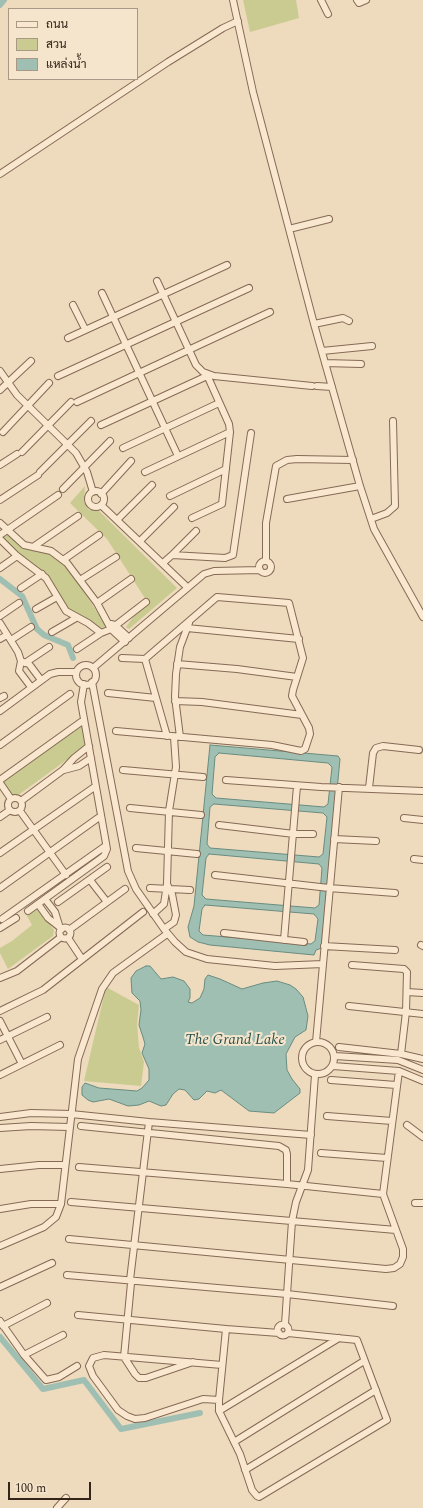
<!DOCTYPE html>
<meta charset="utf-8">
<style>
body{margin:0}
#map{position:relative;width:423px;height:1508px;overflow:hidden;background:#eedabd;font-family:Spectral,Sarabun,serif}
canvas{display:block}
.legend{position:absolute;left:8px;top:8px;width:130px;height:72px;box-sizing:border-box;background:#f5e5cc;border:1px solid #a89885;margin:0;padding:5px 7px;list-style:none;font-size:12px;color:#34251b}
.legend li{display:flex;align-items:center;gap:8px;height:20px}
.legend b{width:20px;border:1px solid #a89885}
.scale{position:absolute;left:8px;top:1482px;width:83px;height:18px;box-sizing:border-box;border:2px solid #34251b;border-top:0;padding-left:5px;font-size:12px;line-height:14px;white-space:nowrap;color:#34251b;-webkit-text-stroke:3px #f5e5cc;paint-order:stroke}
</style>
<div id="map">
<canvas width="423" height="1508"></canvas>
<ul class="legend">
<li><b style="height:5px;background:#f9e8cf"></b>ถนน</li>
<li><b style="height:11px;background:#cacb91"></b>สวน</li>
<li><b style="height:11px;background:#a0bfb3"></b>แหล่งน้ำ</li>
</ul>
<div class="scale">100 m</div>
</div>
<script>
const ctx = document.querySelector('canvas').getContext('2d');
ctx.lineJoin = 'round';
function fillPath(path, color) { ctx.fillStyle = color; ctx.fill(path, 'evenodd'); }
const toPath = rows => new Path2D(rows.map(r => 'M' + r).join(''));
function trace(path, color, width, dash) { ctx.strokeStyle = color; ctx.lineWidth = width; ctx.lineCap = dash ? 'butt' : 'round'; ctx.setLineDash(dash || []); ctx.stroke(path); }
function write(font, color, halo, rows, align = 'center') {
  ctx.font = font + ' Spectral,serif'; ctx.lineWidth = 4; ctx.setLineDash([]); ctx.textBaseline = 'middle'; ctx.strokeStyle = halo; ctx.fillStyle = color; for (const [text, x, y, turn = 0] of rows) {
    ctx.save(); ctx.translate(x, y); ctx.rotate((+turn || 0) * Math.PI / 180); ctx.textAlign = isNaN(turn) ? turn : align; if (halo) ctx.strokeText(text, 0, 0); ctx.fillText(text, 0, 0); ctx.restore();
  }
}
fillPath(toPath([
 [243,0,296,0,299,18,250,32],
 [85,486,84,502,89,510,98,510,177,588,129,629,126,627,136,613,148,603,107,539,70,503],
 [6,532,25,549,48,553,62,561,70,570,106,626,99,629,92,622,74,614,66,607,51,579,5,542,2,536],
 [83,723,87,745,17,796,12,795,2,782],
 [38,909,54,930,53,936,8,969,0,953,0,948,12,941,32,925,27,916],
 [106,987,139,1005,137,1024,139,1048,144,1062,141,1086,84,1081]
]), '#cacb91');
const water = toPath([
 [210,745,338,756,340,759,322,948,316,950,314,955,210,945,198,942,190,937,188,927,194,906,210,745],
 [219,753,328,763,332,767,328,804,324,807,216,798,212,794,215,757,219,753],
 [214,804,323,813,327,817,323,854,319,857,210,848,207,844,210,807,214,804],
 [209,854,319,864,322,868,319,905,315,908,206,899,202,895,206,858,209,854],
 [205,905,314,914,318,919,315,941,311,944,203,935,199,931,202,909,205,905],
 [146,966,150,966,161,979,173,977,184,981,190,989,190,998,188,1002,192,1003,200,998,204,989,205,979,208,975,220,979,242,989,263,983,277,981,290,985,296,989,303,997,308,1016,306,1030,295,1037,286,1054,287,1070,292,1079,300,1089,300,1093,274,1113,249,1111,221,1090,215,1093,207,1091,199,1099,194,1100,185,1090,179,1089,173,1094,166,1105,161,1106,149,1101,139,1105,128,1106,109,1099,93,1102,88,1100,82,1095,82,1087,85,1083,99,1088,137,1091,142,1088,149,1080,149,1069,142,1053,145,1044,143,1037,139,1025,141,1010,140,1001,132,993,131,978,136,971,146,966]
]);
fillPath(water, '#a0bfb3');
trace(water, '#688c80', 1);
trace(toPath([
 [0,5,4,0],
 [0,579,22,596,37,629,44,635,68,645,73,658],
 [0,1337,43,1389,84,1380,121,1429,200,1413]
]), '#a0bfb3', 6);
const minor = toPath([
 [233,0,253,92,314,324,360,486,374,529,423,617],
 [321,0,328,14],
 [357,0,359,3,366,0],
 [0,174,168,62,223,28,238,21],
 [289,229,329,219],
 [157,281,196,365,203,372,214,376,312,386],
 [102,293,178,456],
 [73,305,85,329],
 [314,324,343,318,349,321],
 [68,338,227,265],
 [322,351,372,346],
 [325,363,361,364],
 [0,371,17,395,76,453,87,472,93,492],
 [58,376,249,288],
 [317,386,332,387],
 [0,390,31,361],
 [77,402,270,312],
 [101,425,207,376],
 [3,432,49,383],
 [123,448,219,403],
 [22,452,71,402],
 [0,465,17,454],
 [40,472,91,421],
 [145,472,230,432],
 [63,489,110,441],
 '88 499a8 8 0 1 1 16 0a8 8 0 1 1-16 0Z',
 [101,494,131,461],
 [170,496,226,469],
 [287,499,360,486],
 [0,500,38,475],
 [101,505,187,587],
 [192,518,222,504,230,432,229,424,207,375],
 [371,519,387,513,395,506,393,421],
 [117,520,152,485],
 [0,523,24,545,51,551,67,563,97,603,111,629,125,642],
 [0,535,58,495],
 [0,539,17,556,46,578,66,611,88,623,101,633,111,629,146,602],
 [140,541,174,507],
 [33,547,78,516],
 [172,555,196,531],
 [63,560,99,535],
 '259 567a6 6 0 1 1 12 0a6 6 0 1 1-12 0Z',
 [266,561,266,523,276,466,287,460,297,459,353,460],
 [163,563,172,555,225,558,233,555,251,433],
 [0,568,17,556],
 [80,580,116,557],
 [21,588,42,574],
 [97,603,131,579],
 [36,609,57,597],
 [0,616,19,603],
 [0,623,18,652,21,661],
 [111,624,115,625,129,638],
 [187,628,299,639],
 [52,632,76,618],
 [0,639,7,635],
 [11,640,31,627],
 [77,649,101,633],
 [145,659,167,736],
 [25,663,49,647],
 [177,664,237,669,297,677],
 '76 675a10 10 0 1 1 20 0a10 10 0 1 1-20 0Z',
 [93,668,204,574,214,571,260,570],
 [92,682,128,871,136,889,164,929,175,942,186,952,207,959,275,966,323,964],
 [31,687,19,671,21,661,29,664,41,680],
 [108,693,156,698],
 [0,698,4,696],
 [175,701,202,702,302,715],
 [0,711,50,674,58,672,76,672],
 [116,731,272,745,301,751,305,749,310,734,309,728,292,696,293,690,303,658,289,603,217,597,145,659,122,658],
 [180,737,175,697,176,674,180,647,189,623],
 [0,745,70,694],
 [64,770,79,766,91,758],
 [123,770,203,777],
 [0,780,81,722],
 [226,780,321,787,423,791],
 [0,783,11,799],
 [369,788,373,753,376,748,383,746,419,750],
 '8 805a7 7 0 1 1 14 0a7 7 0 1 1-14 0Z',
 [21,801,63,770,74,758,89,746],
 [130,808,201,815],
 [20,811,66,875],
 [0,817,10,810],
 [404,818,423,820],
 [219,825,294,834,313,834],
 [334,839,376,841],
 [136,848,197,854],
 [0,853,93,788],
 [414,859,423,860],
 [215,875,329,888,395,893],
 [90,880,107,902],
 [0,888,98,818],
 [150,888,190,890],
 [45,899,55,912,59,925],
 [58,902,107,867],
 [38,904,48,918,62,929],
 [28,911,100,859,104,856,107,849,81,702,84,684],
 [153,914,164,904,167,884,169,811,176,767,174,737],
 [2,919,104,847],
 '59.5 933a5.5 5.5 0 1 1 11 0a5.5 5.5 0 1 1-11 0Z',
 [0,928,16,918],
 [164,929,174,922,176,915,172,894,167,884],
 [69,930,125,889],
 [224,933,304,942],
 [68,938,82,959],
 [284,940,297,786],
 [421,945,423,946],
 [324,946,395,950],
 [352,965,404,969,407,972,406,1012,401,1054],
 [0,978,17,971,61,937],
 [407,992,423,993],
 [349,1006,423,1014],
 [0,1011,43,990,143,912],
 [0,1021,22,1064],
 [0,1040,47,1017],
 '302 1058a16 16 0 1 1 32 0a16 16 0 1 1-32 0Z',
 [316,1042,339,787],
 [339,1047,401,1054,423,1059],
 [335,1056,398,1060,423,1070],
 [333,1066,399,1071,423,1081],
 [0,1075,60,1045],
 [331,1080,396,1085],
 [327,1116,392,1121],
 [0,1117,31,1113,71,1114,149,1122,311,1135],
 [149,1122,130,1280,131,1283,124,1357,135,1374,139,1378,146,1378,193,1362],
 [407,1125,423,1137],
 [81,1126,279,1146,286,1150,287,1154,287,1184],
 [0,1128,31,1126,69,1127],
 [321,1153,387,1158],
 [79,1167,287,1184,383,1194],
 [0,1169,39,1165,64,1165],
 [71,1202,396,1230],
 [415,1203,423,1203],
 [0,1209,31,1204,61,1204],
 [69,1239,386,1269,394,1268,400,1264,403,1257,403,1249,383,1194,399,1071],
 [0,1246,44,1227,56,1217,61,1204,78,1059,102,989,113,973,167,934],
 [67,1275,287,1294,393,1306],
 [0,1287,52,1263],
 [78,1315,226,1329,279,1333],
 [0,1321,24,1355,46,1380,59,1377,77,1366],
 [285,1324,292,1221,296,1202,308,1170,315,1075],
 '277.5 1330a5.5 5.5 0 1 1 11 0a5.5 5.5 0 1 1-11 0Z',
 [3,1326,47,1303],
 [226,1329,219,1400,219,1411,240,1454,252,1490,257,1496,259,1497,387,1420,357,1340,288,1333],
 [24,1355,63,1335],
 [219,1400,203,1399,145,1418,135,1419,127,1416,118,1410,93,1376,89,1366,93,1358,104,1355,222,1365],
 [219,1411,339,1338],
 [234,1442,364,1361],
 [245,1470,376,1390],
 [57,1508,66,1498]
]);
trace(minor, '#856a56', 8);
trace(minor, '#f9e8cf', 6);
write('italic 15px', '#2a544d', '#f5e5cc', [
 ["The Grand Lake",235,1041]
]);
</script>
